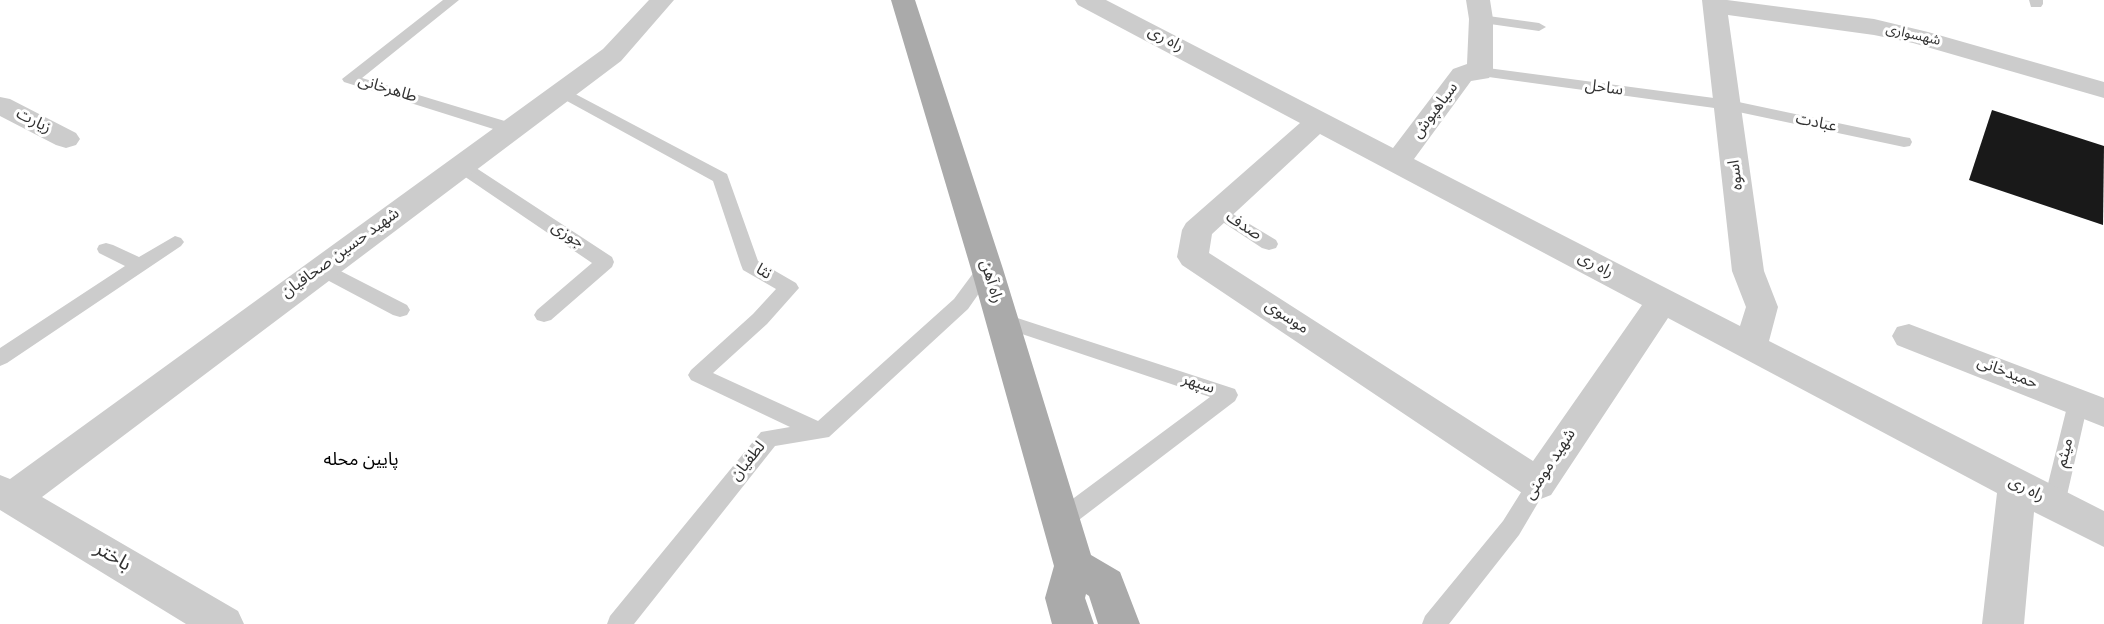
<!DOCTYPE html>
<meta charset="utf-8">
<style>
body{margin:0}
canvas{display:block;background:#fff}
</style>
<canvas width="2104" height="624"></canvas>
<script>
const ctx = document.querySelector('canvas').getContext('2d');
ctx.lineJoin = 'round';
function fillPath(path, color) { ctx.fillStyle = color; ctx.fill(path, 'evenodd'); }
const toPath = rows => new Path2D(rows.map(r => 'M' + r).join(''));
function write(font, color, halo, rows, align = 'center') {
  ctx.font = font + ' Overpass,"Noto Sans Arabic",sans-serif'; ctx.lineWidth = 6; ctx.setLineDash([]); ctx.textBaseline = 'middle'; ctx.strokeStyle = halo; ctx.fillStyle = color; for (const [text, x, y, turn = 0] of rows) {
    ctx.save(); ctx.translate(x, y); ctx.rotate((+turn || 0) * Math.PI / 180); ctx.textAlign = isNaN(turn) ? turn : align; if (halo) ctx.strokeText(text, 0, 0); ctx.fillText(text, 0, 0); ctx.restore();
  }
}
fillPath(toPath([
 [1992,110,2104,146,2103,225,1969,180]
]), '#191919');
fillPath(toPath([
 [443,0,459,0,362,78,518,125,520,129,518,133,506,133,344,82,342,79,443,0],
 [2029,0,2043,0,2043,4,2041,7,2031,7,2029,0],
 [1481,15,1539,23,1546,27,1539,31,1476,22,1474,19,1476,16,1481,15],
 [1480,67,1729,100,1904,137,1910,138,1912,142,1910,146,1904,147,1729,110,1474,75,1472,72,1480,67],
 [562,87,727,174,758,261,796,283,799,288,767,324,713,373,818,421,954,299,980,264,987,262,994,264,996,269,968,309,829,437,775,446,634,624,607,624,610,616,761,432,790,427,691,380,688,375,691,370,753,314,776,289,743,270,741,265,713,181,556,95,554,92,562,87],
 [461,161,467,162,612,257,614,262,612,267,551,320,544,322,537,320,534,315,537,310,592,263,455,170,452,166,455,162,461,161],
 [1218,205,1276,240,1278,244,1276,248,1269,250,1262,248,1212,215,1209,211,1212,207,1218,205],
 [175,236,181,238,184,242,181,246,7,363,0,366,0,348,125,266,99,253,97,249,99,245,106,243,113,245,139,257,175,236],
 [321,261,407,305,410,310,407,315,400,317,393,315,314,273,312,268,314,263,321,261],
 [1002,313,1235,389,1238,395,1235,401,1067,529,1059,532,1051,529,1048,522,1051,515,1210,397,995,325,992,320,995,315,1002,313],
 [2078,395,2085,397,2088,403,2065,504,2062,511,2054,513,2046,511,2043,504,2068,403,2071,397,2078,395],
 [1538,475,1546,478,1549,484,1519,535,1449,624,1422,624,1425,616,1503,521,1530,478,1538,475]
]), '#ccc');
fillPath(toPath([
 [649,0,674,0,621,61,42,497,238,611,244,624,186,624,0,510,0,475,10,479,603,49,649,0],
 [1075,0,1106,0,1393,148,1453,69,1467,64,1469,19,1466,0,1490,0,1493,19,1493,72,1489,78,1471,81,1414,159,1740,326,1746,307,1732,271,1702,0,1727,0,1874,19,1928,32,2104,82,2104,98,1913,43,1874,35,1728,15,1764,271,1778,307,1769,341,2104,511,2104,547,2034,512,2024,624,1982,624,1997,493,1668,318,1551,495,1538,500,1525,495,1182,265,1177,257,1182,230,1186,223,1300,123,1078,5,1075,0],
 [1320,134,1642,305,1533,461,1209,253,1212,234,1320,134],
 [0,97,10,99,76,133,80,139,76,145,66,148,56,145,0,116,0,97],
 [1909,324,2104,398,2104,427,1897,345,1892,336,1897,327,1909,324]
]), '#ccc');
fillPath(toPath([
 [891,0,915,0,1003,269,1091,555,1120,572,1140,624,1098,624,1089,596,1086,594,1085,598,1094,624,1052,624,1045,598,1054,566,971,269,891,0]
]), '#aaa');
write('14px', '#323232', '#fff', [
 ["شهسواری",1913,36,13]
]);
write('16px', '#323232', '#fff', [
 ["راه ری",1165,40,28],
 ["ساحل",1604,89,8],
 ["طاهرخانی",387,90,17],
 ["سیاهپوش",1436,111,-53],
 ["زیارت",33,122,27],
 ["عبادت",1816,124,12],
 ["اسوه",1737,175,-97],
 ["صدف",1243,227,33],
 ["جوزی",567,236,33],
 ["شهید حسین صحافیان",341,254,-36],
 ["راه ری",1595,266,28],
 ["نثا",763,273,31],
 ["راه آهن",990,282,73],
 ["موسوی",1286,318,33],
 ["حمیدخانی",2007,374,21],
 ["سپهر",1198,385,18],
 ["میثم",2066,453,-76],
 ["لطفیان",749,462,-51],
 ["شهید مومنی",1551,465,-57],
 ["راه ری",2026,490,27]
]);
write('18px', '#000', '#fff', [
 ["پایین محله",361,461]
]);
write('20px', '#323232', '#fff', [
 ["باختر",112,558,31]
]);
</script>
